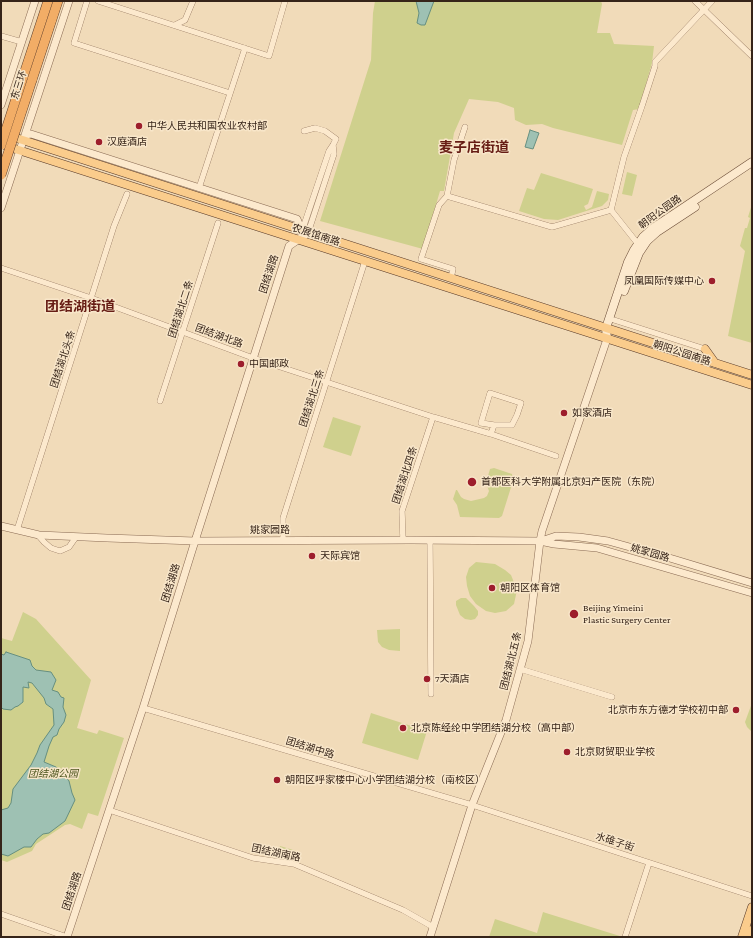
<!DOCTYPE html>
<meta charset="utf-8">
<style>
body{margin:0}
#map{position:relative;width:753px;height:938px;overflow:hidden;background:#f1dbb9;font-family:"Crimson Pro",serif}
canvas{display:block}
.frame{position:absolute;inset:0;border:2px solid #362419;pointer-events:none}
</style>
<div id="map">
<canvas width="753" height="938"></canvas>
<div class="frame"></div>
</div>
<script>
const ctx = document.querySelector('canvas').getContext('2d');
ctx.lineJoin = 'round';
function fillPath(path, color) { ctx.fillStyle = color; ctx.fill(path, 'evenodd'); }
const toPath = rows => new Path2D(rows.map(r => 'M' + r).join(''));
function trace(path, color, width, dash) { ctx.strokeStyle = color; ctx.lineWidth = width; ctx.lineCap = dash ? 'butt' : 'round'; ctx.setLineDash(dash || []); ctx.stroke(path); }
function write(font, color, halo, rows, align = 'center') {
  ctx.font = font + ' "Crimson Pro","Noto Sans SC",serif'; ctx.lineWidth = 3; ctx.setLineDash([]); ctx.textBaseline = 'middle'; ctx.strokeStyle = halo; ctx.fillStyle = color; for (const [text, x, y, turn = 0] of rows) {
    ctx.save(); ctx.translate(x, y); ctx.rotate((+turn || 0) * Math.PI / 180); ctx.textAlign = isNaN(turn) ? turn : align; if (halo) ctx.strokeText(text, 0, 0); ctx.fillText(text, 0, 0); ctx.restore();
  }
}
fillPath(toPath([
 [375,1,601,1,602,4,597,33,610,33,614,44,654,46,652,63,639,109,633,110,622,145,553,128,542,124,526,125,515,120,514,108,498,102,469,99,454,133,444,191,440,191,423,249,320,221,371,60,373,13],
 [627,172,637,175,632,196,622,194],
 [541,173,593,189,588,204,584,206,586,210,592,207,597,191,609,194,608,200,602,206,558,220,544,219,519,211,527,188,534,190],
 [752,204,752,343,728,336,745,251,740,246,745,228,747,228,750,218,748,217],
 [333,417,361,426,351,456,323,447],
 [494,468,512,474,513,481,502,516,499,518,460,517,457,505,453,499,456,490,457,490,461,497,464,499,471,501,484,498,487,496,489,491,486,483,490,469],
 [476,562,495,564,505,570,511,575,517,590,514,604,506,611,495,613,486,611,476,604,470,596,467,586,466,577,469,568],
 [461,598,466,598,474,606,478,611,478,615,475,619,471,620,465,619,460,615,456,605,456,601],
 [23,612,36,619,91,680,77,728,97,734,99,730,124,738,98,816,88,813,82,829,70,824,65,825,36,844,32,851,7,862,1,860,1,638,12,641],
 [400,629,400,651,389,650,382,647,378,642,377,630],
 [752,703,752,732,747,727,745,722],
 [371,713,427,731,418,760,362,743],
 [280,846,300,852,299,856,278,854],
 [543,912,546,913,623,937,489,937,495,919,537,933]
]), '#cfd08d');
const water = toPath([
 [416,1,434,1,425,25,421,25,417,23,419,13,416,1],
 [530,130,539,133,533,149,525,147,530,130],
 [6,652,30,660,32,666,36,670,51,672,56,680,52,690,58,692,61,697,64,698,63,707,66,715,64,722,59,729,57,735,53,737,49,746,44,762,56,767,63,773,69,781,72,793,75,800,65,821,49,833,43,834,37,839,31,847,24,847,8,856,1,854,1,810,8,808,11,803,13,789,31,765,37,753,40,745,54,725,53,709,46,704,44,698,32,683,28,682,29,688,23,687,23,702,18,706,15,707,11,710,3,709,1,707,1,654,4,655,6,652]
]);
fillPath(water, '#9ec1b3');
trace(water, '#668f80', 1);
const minor = toPath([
 [87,1,74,43,230,93],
 [98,1,269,56,285,1],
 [695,1,752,56],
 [175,25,185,20,193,1],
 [1,36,22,42],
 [465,127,454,160,447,196,552,227,611,210,638,244],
 [199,188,245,48],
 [447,196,439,205,421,259,453,269,451,278],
 [611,210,624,157,642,106,655,66,655,62,712,1],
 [302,231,329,151,333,145,336,139,325,131,315,128,304,131],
 [308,233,334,154,333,145],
 [1,268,91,298,253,358,433,417,491,434,494,425,512,425,517,415,521,403,490,393,481,423,494,425],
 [614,320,705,349],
 [160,401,218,223],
 [491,434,556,456],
 [17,530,114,226,127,194],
 [38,535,44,542,51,548,60,551,69,547,76,537],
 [283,540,283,518,365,261],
 [403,540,402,511,433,417],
 [430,540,431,694],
 [520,669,612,697],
 [143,708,472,805,752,896],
 [109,810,253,858,294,864,403,910,433,927],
 [1,914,67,937],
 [625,937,649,863]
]);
const tertiary = toPath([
 [1,105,35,1],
 [25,135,31,134,297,219,302,231,302,232],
 [1,208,69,1],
 [1,526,39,535,107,538,195,541,411,540,540,541,554,544,597,548,752,593],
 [541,541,556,536,579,537,608,541,673,559,752,583],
 [67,937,143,708,195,541,289,246,308,233],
 [430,937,472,805,506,720,528,641,540,541,542,531,607,339]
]);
const secondary = toPath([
 [624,291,639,253,647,241,657,232,695,207],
 [607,339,606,328,628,262,634,250,643,237,653,228,752,162]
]);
const primary = toPath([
 [7,135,752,375],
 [6,146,752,385],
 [705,349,715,363],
 [742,937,752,907],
 [750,937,752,930]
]);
const trunk = toPath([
 [23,77,48,1],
 [32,80,58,1]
]);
trace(minor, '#896a53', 6);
trace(tertiary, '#896a53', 8);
trace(secondary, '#6a4b36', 9);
trace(primary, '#563828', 9);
trace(trunk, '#563828', 10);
trace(minor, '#fce9cd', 5.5);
trace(tertiary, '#fce9cd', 7);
trace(secondary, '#fce9cd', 8);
trace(primary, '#facc8c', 8);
trace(trunk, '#f2ad66', 9);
const trunkBridge = toPath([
 [1,145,23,77],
 [1,175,32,80]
]);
trace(trunkBridge, '#563828', 10, []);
trace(trunkBridge, '#f2ad66', 9);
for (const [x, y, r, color] of [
 [139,126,4,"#9d1e2c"],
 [99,142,4,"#9d1e2c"],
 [712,281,4,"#9d1e2c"],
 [241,364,4,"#9d1e2c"],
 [564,413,4,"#9d1e2c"],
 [472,482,5,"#9d1e2c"],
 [312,556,4,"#9d1e2c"],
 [492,588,4,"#9d1e2c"],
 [574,614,5,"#9d1e2c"],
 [427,679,4,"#9d1e2c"],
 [736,710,4,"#9d1e2c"],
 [403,728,4,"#9d1e2c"],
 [567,752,4,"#9d1e2c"],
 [277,780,4,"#9d1e2c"]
]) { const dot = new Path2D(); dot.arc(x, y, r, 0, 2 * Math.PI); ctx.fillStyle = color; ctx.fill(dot); trace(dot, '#f8e6c9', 1.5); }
write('10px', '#362419', '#f8e6c9', [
 ["东三环",19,85,-72],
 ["朝阳公园路",660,212,-36],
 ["农展馆南路",316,235,18],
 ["团结湖路",269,274,-72],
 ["团结湖北二条",181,309,-72],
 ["团结湖北路",219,336,20],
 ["朝阳公园南路",682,353,18],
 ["团结湖北头条",63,359,-72],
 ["团结湖北三条",312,398,-72],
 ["团结湖北四条",405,475,-72],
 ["姚家园路",270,530],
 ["姚家园路",650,553,16],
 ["团结湖路",171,583,-73],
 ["团结湖北五条",511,661,-76],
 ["团结湖中路",310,748,17],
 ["水碓子街",615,842,18],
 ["团结湖南路",276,853,12],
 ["团结湖路",72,891,-72]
]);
write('10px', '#362419', '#f8e6c9', [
 ["中华人民共和国农业农村部",147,126],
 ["汉庭酒店",107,142],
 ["凤凰国际传媒中心",704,281,"right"],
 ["中国邮政",249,364],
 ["如家酒店",572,413],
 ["首都医科大学附属北京妇产医院（东院）",481,482],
 ["天际宾馆",320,556],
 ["朝阳区体育馆",500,588],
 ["Beijing Yimeini",583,608],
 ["Plastic Surgery Center",583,620],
 ["7天酒店",435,679],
 ["北京市东方德才学校初中部",728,710,"right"],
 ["北京陈经纶中学团结湖分校（高中部）",411,728],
 ["北京财贸职业学校",575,752],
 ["朝阳区呼家楼中心小学团结湖分校（南校区）",285,780]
], 'left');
write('italic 10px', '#4c551e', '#f8e6c9', [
 ["团结湖公园",53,774]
]);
write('bold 14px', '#671d15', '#f8e6c9', [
 ["麦子店街道",474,148],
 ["团结湖街道",80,307]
]);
</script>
